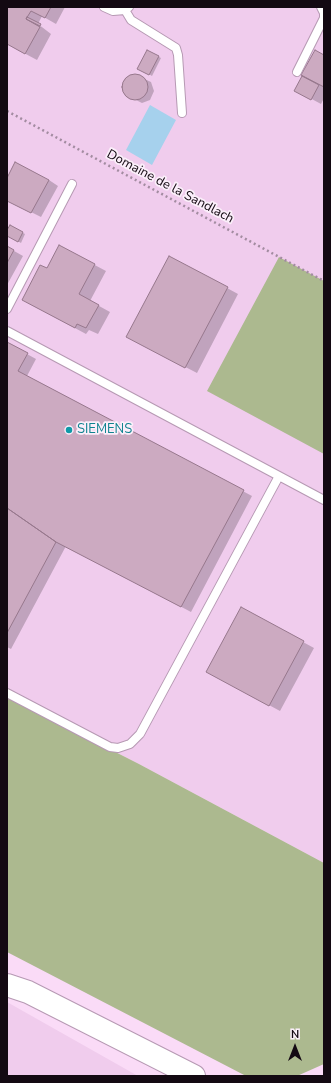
<!DOCTYPE html>
<style>
body{margin:0}
#map{position:relative;width:331px;height:1083px;overflow:hidden;background:#fadbf7;font-family:"Nunito Sans",sans-serif}
canvas{display:block}
.frame{position:absolute;inset:0;border:8px solid #130912;pointer-events:none}
.north{position:absolute;left:275px;top:1027px;width:40px;height:40px;-webkit-text-stroke:3px #fbeffa;paint-order:stroke;rotate:0deg;font-size:11px;font-weight:700;line-height:16px;text-align:center;color:#130912}
.north::after{content:'';display:block;margin:auto;width:14px;height:18px;background:#130912;clip-path:polygon(50% 0,100% 100%,50% 72%,0 100%)}
</style>
<div id="map">
<canvas width="331" height="1083"></canvas>
<div class="frame"></div>
<div class="north">N</div>
</div>
<script>
const ctx = document.querySelector('canvas').getContext('2d');
ctx.lineJoin = 'round';
function fillPath(path, color) { ctx.fillStyle = color; ctx.fill(path, 'evenodd'); }
const toPath = rows => new Path2D(rows.map(r => 'M' + r).join(''));
function trace(path, color, width, dash) { ctx.strokeStyle = color; ctx.lineWidth = width; ctx.lineCap = dash ? 'butt' : 'round'; ctx.setLineDash(dash || []); ctx.stroke(path); }
function write(font, color, halo, rows, align = 'center') {
  ctx.font = font + ' "Nunito Sans",sans-serif'; ctx.lineWidth = 3.5; ctx.setLineDash([]); ctx.textBaseline = 'middle'; ctx.strokeStyle = halo; ctx.fillStyle = color; for (const [text, x, y, turn = 0] of rows) {
    ctx.save(); ctx.translate(x, y); ctx.rotate((+turn || 0) * Math.PI / 180); ctx.textAlign = isNaN(turn) ? turn : align; if (halo) ctx.strokeText(text, 0, 0); ctx.fillText(text, 0, 0); ctx.restore();
  }
}
fillPath(toPath([
 [7,7,324,7,324,863,139,764,7,697],
 [7,1002,138,1076,7,1076]
]), '#f0cced');
fillPath(toPath([
 [279,257,324,281,324,454,207,391],
 [7,697,139,764,324,863,324,1064,297,1076,246,1076,7,952]
]), '#acb98f');
fillPath(toPath([
 [150,105,176,120,152,165,126,150]
]), '#a6d1ed');
fillPath(toPath([
 [7,7,65,7,56,24,42,16,38,24,51,34,37,60,7,44],
 [148,51,161,58,152,76,139,68],
 [315,51,324,56,324,98,321,104,295,90],
 [136,75,151,82,154,91,150,100,142,103,126,95,123,86,127,78],
 [7,180,49,180,58,186,41,217,7,200],
 [10,226,25,234,21,243,7,235],
 [59,246,106,271,90,301,110,312,98,334,89,330,86,334,34,306,47,270],
 [7,247,23,256,7,285],
 [227,288,238,294,197,373,139,343],
 [7,343,36,359,27,376,252,496,191,612,66,546,11,649,7,647],
 [303,642,314,648,280,711,219,678]
]), '#0003');
const building = toPath([
 [7,7,51,7,45,18,31,11,26,19,40,27,25,54,7,44,7,7],
 [27,17,41,24,40,26,26,19,27,17],
 [147,50,159,56,149,75,137,69,147,50],
 [315,50,324,55,324,87,301,75,315,50],
 '122 87a13 13 0 1 1 26 0a13 13 0 1 1-26 0Z',
 [302,76,319,85,311,100,294,91,302,76],
 [15,162,49,180,31,213,7,201,7,178,15,162],
 [10,225,23,232,18,242,7,236,7,230,10,225],
 [59,245,95,264,79,294,99,305,86,328,77,324,75,328,22,300,40,265,47,268,59,245],
 [7,246,14,250,7,263,7,246],
 [169,256,228,287,185,368,126,337,169,256],
 [7,342,28,353,18,371,244,490,181,607,56,542,7,508,7,342],
 [7,508,56,542,7,633,7,508],
 [241,607,304,641,269,706,206,672,241,607]
]);
fillPath(building, '#ccaac1');
trace(building, '#97788d', 1);
const lane = toPath([
 [104,7,113,11,125,10,129,7],
 [125,10,131,20,176,48,178,55,182,113],
 [297,72,324,18,324,13,321,7],
 [7,309,72,184],
 [7,331,324,500],
 [7,693,110,747,118,748,130,744,140,734,279,476]
]);
const primary = toPath([
 [7,985,28,992,194,1076]
]);
trace(lane, '#b699b3', 10);
trace(primary, '#b699b3', 24);
trace(toPath([
 [7,111,324,281]
]), '#a38ca1', 2.5, [2, 3]);
trace(lane, '#fff', 8);
trace(primary, '#fff', 22);
for (const [x, y, r, color] of [
 [69,430,4,"#0f9aa8"]
]) { const dot = new Path2D(); dot.arc(x, y, r, 0, 2 * Math.PI); ctx.fillStyle = color; ctx.fill(dot); trace(dot, '#fbeffa', 1.5); }
write('13px', '#130912', '#fbeffa', [
 ["Domaine de la Sandlach",170,187,28]
]);
write('13px', '#0d838f', '#fbeffa', [
 ["SIEMENS",77,430]
], 'left');
</script>
